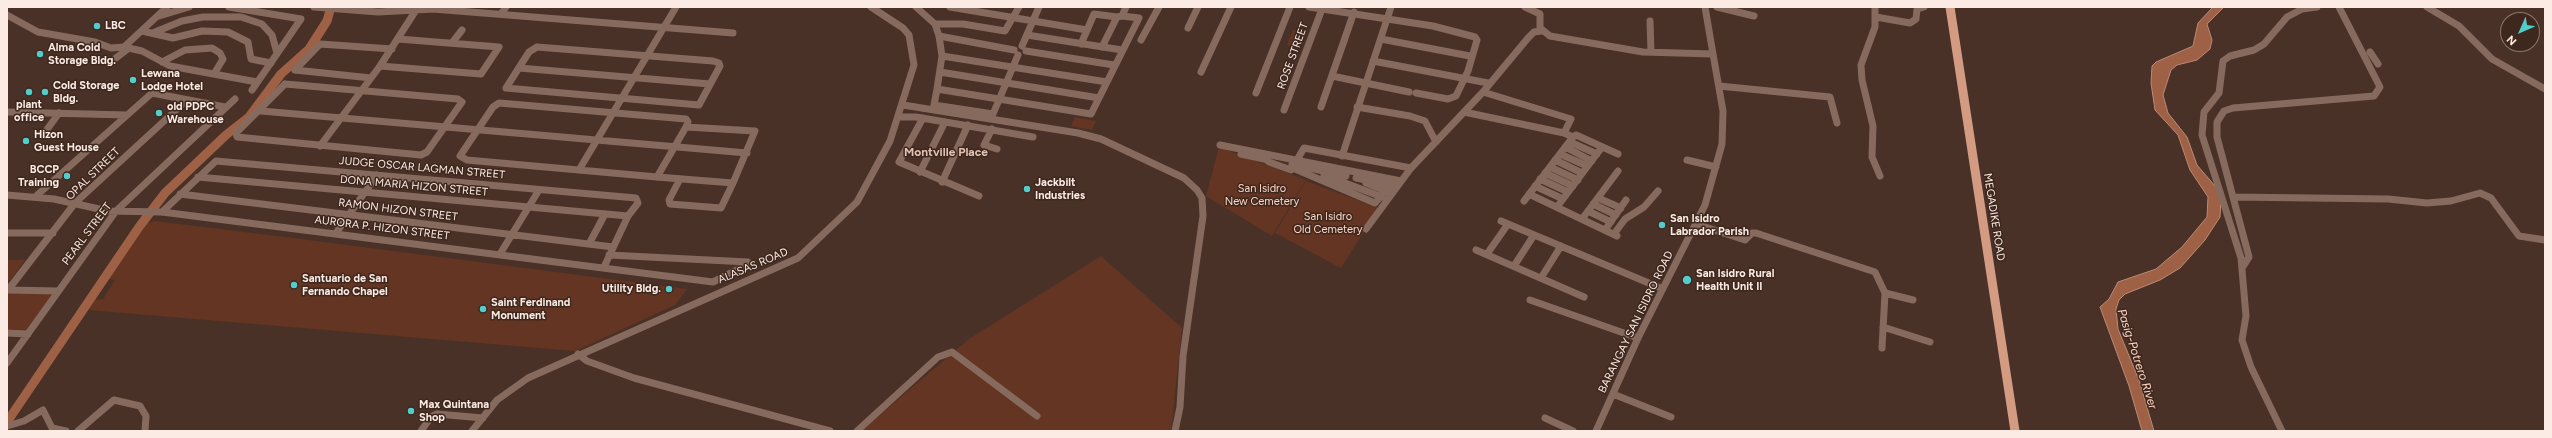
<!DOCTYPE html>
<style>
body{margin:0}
#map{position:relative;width:2552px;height:438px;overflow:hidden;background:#493127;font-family:Figtree,sans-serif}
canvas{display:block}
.frame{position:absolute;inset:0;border:8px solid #fbebe4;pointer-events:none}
.north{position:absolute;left:2500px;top:12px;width:40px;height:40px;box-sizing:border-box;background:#3e271d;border:1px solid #8a756d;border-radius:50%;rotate:225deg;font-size:11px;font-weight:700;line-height:16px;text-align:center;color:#fbebe4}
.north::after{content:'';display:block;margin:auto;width:14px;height:18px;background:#53cdcb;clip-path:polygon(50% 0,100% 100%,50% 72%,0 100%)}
</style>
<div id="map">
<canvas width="2552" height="438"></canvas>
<div class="frame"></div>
<div class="north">N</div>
</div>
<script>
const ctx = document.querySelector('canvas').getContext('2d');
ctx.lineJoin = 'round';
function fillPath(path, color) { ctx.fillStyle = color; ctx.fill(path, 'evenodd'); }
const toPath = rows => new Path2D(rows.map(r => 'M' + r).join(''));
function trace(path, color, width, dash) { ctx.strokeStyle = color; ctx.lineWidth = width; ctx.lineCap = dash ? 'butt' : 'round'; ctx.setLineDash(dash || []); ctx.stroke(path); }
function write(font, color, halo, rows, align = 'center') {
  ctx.font = font + ' Figtree,sans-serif'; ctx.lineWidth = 3; ctx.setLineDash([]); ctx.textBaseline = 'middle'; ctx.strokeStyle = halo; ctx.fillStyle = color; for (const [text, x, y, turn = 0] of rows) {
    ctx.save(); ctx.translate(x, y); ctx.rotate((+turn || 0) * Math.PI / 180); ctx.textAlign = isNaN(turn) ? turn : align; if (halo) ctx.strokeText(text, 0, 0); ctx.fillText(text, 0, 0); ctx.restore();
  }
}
fillPath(toPath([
 [1293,30,1304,32,1299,47,1287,45],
 [1075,117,1096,121,1092,130,1071,126],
 [1219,147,1306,180,1272,236,1206,196],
 [1306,181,1379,208,1341,268,1275,233],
 [155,221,301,239,687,289,675,305,575,351,88,310,95,300,103,299,115,280,109,279,141,225],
 [1101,256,1182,328,1171,431,861,431,969,339],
 [8,260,25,260,10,280,7,280],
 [7,293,54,294,27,330,7,329]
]), '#633522');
const water = toPath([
 [2213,7,2224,7,2207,24,2212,40,2210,49,2197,60,2177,65,2171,70,2163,95,2168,113,2187,137,2197,165,2215,186,2221,199,2220,217,2205,240,2180,268,2160,280,2125,294,2119,300,2116,309,2118,329,2139,380,2154,431,2142,431,2129,386,2100,307,2109,299,2118,282,2156,269,2182,247,2207,217,2208,197,2190,170,2178,135,2155,110,2151,83,2152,66,2156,62,2193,46,2198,23,2213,7]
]);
fillPath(water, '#9f6146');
trace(water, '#bb8a75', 1);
trace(toPath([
 [7,422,139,227,165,193,226,135,249,117,281,74,309,49,327,21,331,7]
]), '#9f6146', 9);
trace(toPath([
 [229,7,301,19,252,90],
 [314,7,378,12,433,9,733,33],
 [916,7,935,24,939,36,1014,50],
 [950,7,1087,30],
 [1309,7,1433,26,1475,37,1477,40,1468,71,1456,96,1448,99,1416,93],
 [1525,7,1540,14,1540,28,1550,36,1643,52,1713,54,1723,111,1722,144,1705,205,1638,338,1596,431],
 [1705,7,1713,54],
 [1717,7,1754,16],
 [1875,7,1875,27,1861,65,1862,80,1873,126,1872,157,1880,176],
 [2427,7,2459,26,2492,59,2545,89],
 [501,14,506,7],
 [7,15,38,32,95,42,111,48,124,47,142,51,170,66,257,82],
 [159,16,189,7],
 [1876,17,1910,23,1916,19,1917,9,1924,7],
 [1650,21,1651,52],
 [935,24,963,24,1005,31,1019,7],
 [1188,28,1198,7],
 [142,31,173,38,202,31,228,32,248,42,251,59,271,63],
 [155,32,182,21,203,17,241,17,262,24,272,35,277,53],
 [1027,35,1122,50],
 [939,36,942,56,937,89,1091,114,1139,18,1122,16],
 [1381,39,1470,56],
 [1141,40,1159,7],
 [452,43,462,30],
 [1081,44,1094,14,1117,17],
 [1022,46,1039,7],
 [124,47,167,7],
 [537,47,713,61,719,63,720,66,699,105,506,88,529,52,537,47],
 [1102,47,1117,17,1122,16,1126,7],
 [1026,51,1114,65],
 [2370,52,2378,64],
 [942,56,1107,82],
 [112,61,129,48],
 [1373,61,1488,83],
 [162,62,185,50,212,48,220,53,223,59,214,74],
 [380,66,481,74,499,47,398,39],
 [519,68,710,84],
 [295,70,320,44,392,49],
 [295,70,371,78],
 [940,72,1099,98],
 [1201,72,1231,7],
 [1332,76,1409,92],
 [285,84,458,99,462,102,427,152,421,155,237,137,236,133,285,84],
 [1719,86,1830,97,1837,123],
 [937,89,934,105,993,114,1018,55],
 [1483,92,1571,119,1564,133],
 [1256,93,1290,7],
 [903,105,1078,133,1101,139,1184,178,1197,190,1202,198,1203,216,1183,356,1180,407,1175,431],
 [1321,107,1354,12],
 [1357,107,1410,116,1425,121,1436,142],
 [1284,110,1322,9],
 [261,111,747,153],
 [7,112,127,115],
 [1464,112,1564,133,1573,137,1576,135,1618,154],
 [899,117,916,117,1033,137],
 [923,118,899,162,979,196],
 [992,129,984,145,997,149],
 [43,135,59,113],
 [1570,142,1597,154],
 [1220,145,1401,181],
 [320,146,380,66,418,7],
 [1565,147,1592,161],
 [1243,150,1241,154,1264,159],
 [1560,154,1587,166],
 [1268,155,1265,159,1269,162,1291,170,1304,148,1411,168],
 [1342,156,1391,7],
 [1555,160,1582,173],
 [1687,160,1716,167],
 [1292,164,1346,176],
 [1550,167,1578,180],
 [1295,169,1375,203,1391,185],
 [579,170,676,7],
 [920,172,945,122],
 [1545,173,1573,186],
 [1324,175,1382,197],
 [198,177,628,216],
 [657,177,733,183,755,131,686,127],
 [657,177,467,160,460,156,493,107,499,103,686,119,688,122,686,127],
 [657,177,686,127],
 [1356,178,1397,186],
 [680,179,669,200,670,204,721,208,733,183],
 [1540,179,1568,192],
 [942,182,968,125],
 [1366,183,1386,191],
 [1535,186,1563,199],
 [180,194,613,247],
 [1529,194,1617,236],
 [7,195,54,199,108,211,162,212,713,282,749,264,748,262,609,255],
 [35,197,152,93,225,107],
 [2233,197,2388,199,2427,203,2451,201,2480,193,2491,198,2519,236,2545,240],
 [1598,198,1621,208],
 [1524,201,1573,137],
 [1593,204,1616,215],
 [1557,207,1602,147],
 [1588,211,1611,222],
 [162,212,216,161,636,198,638,203,628,216,604,267],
 [1582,219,1618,171],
 [1501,221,1663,289],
 [1696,224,1745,240,1752,233,1756,233,1875,272,1885,293,1882,348],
 [1366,229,1411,168,1483,92,1528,38,1534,32,1541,31],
 [1605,230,1626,200],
 [7,233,53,233],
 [336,233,377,175],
 [1614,234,1625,219,1644,207,1658,191],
 [589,244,605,214],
 [1476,250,1584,297],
 [500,254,539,190],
 [1487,254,1508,224],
 [1514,266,1534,235],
 [2242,268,2249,257,2217,137,2217,122,2224,111,2233,108,2374,96,2380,87,2339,7],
 [1541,278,1561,246],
 [7,290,58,291],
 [8,290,75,203,187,100],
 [1885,293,1913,300],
 [1530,300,1638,338],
 [1883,327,1930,342],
 [7,333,28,334],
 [578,354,587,361,634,378,830,431],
 [7,363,116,211,235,99],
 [1613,394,1671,417],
 [1545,418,1573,431],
 [7,426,24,421,43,410,52,428,66,431],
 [78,431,114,400,140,406,146,416,145,431],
 [421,431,431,417,437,414,483,418],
 [472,431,497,400,528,378,798,258,857,202,890,141,914,65,909,35,903,28,871,7],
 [857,431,938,357,952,352,1037,416],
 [2282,431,2251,367,2242,340,2246,316,2241,258,2202,135,2204,112,2219,93,2223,61,2230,56,2254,50,2264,44,2287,17,2302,9,2317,7]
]), '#876a5e', 7);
trace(toPath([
 [1950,7,2015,431]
]), '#d49b83', 9);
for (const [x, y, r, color] of [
 [97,26,4,"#53cdcb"],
 [40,54,4,"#53cdcb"],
 [133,80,4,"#53cdcb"],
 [29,92,4,"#53cdcb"],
 [45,92,4,"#53cdcb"],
 [159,113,4,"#53cdcb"],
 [26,141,4,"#53cdcb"],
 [67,176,4,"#53cdcb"],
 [1027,189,4,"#53cdcb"],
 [1662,225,4,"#53cdcb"],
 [1687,280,5,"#53cdcb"],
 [294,285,4,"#53cdcb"],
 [669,289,4,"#53cdcb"],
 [483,309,4,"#53cdcb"],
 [411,411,4,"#53cdcb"]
]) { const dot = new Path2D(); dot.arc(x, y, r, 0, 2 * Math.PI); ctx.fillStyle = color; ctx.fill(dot); trace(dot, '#3e271d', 1.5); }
write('bold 11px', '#fbebe4', '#3e271d', [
 ["LBC",105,26],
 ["Alma Cold",48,48],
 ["Storage Bldg.",48,61],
 ["Lewana",141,74],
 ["Lodge Hotel",141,87],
 ["Cold Storage",53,86],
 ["Bldg.",53,99],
 ["plant",29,105,"center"],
 ["office",29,118,"center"],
 ["old PDPC",167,107],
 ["Warehouse",167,120],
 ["Hizon",34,135],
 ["Guest House",34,148],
 ["BCCP",59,170,"right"],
 ["Training",59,183,"right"],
 ["Jackbilt",1035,183],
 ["Industries",1035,196],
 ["San Isidro",1670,219],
 ["Labrador Parish",1670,232],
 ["San Isidro Rural",1696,274],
 ["Health Unit II",1696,287],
 ["Santuario de San",302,279],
 ["Fernando Chapel",302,292],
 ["Utility Bldg.",661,289,"right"],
 ["Saint Ferdinand",491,303],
 ["Monument",491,316],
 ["Max Quintana",419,405],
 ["Shop",419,418]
], 'left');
write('11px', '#fbebe4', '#3e271d', [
 ["ROSE STREET",1293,56,-70],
 ["JUDGE OSCAR LAGMAN STREET",422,168,5],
 ["OPAL STREET",93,174,-44],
 ["DONA MARIA HIZON STREET",414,186,5],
 ["RAMON HIZON STREET",398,210,7],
 ["MEGADIKE ROAD",1994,217,81],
 ["AURORA P. HIZON STREET",382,228,7],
 ["PEARL STREET",87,234,-53],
 ["ALASAS ROAD",753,266,-23],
 ["BARANGAY SAN ISIDRO ROAD",1636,322,-64]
]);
write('11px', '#fdd6c7', '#3e271d', [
 ["San Isidro",1262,189],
 ["New Cemetery",1262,202],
 ["San Isidro",1328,217],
 ["Old Cemetery",1328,230]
]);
write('bold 12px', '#e0c2b5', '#3e271d', [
 ["Montville Place",946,152]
]);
write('italic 12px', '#fad3c3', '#3e271d', [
 ["Pasig-Potrero River",2137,359,72]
]);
</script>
